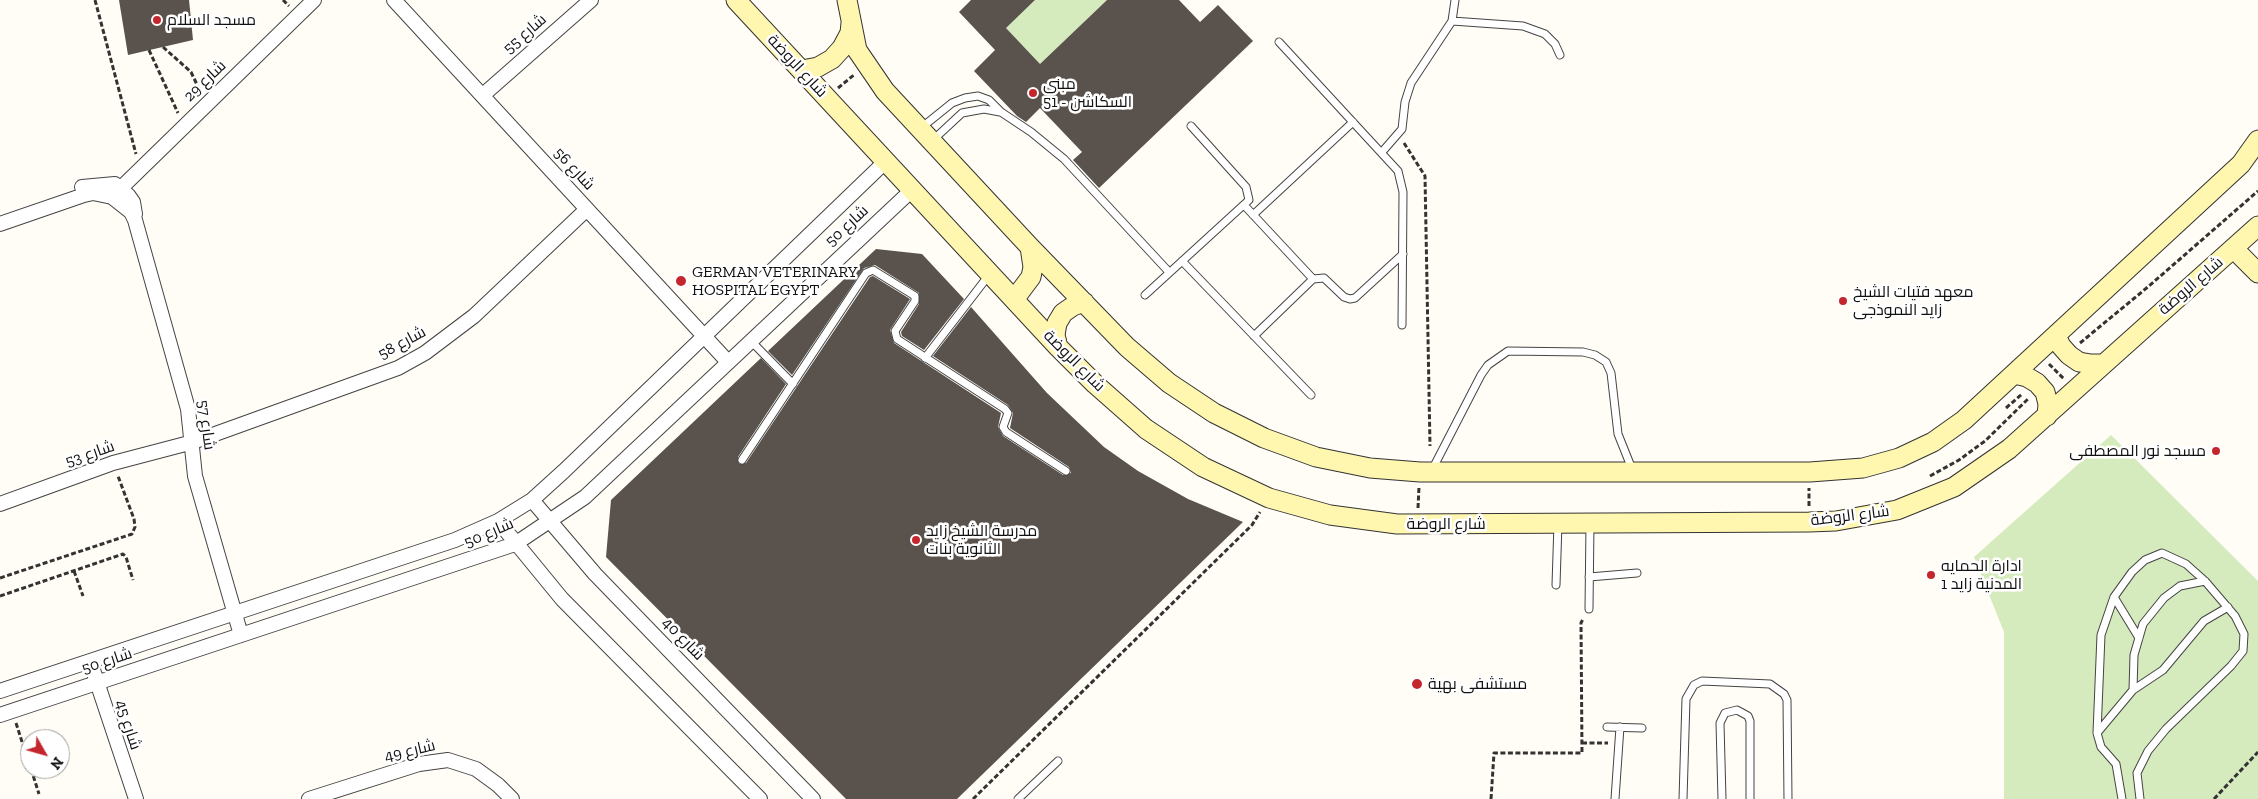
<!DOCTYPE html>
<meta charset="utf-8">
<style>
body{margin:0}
#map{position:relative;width:2258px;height:799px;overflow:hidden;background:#fffdf5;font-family:"Zilla Slab",serif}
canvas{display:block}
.north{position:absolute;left:20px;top:729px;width:50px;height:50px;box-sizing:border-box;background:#fff;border:1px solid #a0a0a0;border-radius:50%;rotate:128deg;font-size:14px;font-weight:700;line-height:20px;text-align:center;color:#111}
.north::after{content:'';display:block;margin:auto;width:18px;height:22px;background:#c4262e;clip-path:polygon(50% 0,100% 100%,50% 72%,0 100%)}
</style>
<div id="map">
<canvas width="2258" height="799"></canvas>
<div class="north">N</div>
</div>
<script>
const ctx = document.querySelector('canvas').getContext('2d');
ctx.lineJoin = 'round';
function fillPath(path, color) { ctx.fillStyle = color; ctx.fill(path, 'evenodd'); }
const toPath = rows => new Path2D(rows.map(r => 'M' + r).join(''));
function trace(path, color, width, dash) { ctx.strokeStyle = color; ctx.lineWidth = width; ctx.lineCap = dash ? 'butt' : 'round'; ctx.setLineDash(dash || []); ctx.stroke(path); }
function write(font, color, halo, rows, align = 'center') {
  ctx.font = font + ' "Zilla Slab",Cairo,serif'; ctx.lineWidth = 5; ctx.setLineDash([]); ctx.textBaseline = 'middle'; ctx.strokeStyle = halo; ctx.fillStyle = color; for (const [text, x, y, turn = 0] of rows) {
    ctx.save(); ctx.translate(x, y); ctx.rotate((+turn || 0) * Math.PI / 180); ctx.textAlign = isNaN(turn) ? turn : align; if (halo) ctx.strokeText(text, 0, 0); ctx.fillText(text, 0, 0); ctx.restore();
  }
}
fillPath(toPath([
 [1035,0,1107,0,1040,64,1006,28],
 [2111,435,2258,581,2258,799,2004,799,2004,632,1974,557]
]), '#d5ebbd');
fillPath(toPath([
 [119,0,189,0,193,40,128,55],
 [971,0,1035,0,1006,28,1040,64,1107,0,1179,0,1200,22,1218,5,1253,41,1099,188,1073,160,1082,152,1040,108,1026,122,1017,116,974,71,995,50,959,12],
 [876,249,922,254,964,299,924,350,902,336,901,332,919,304,919,293,875,265,864,268,792,375,768,351],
 [873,276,910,299,890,330,894,343,1001,413,998,427,1003,436,1063,475,1071,473,1069,467,1010,428,1013,413,1008,405,933,356,971,307,1047,393,1104,447,1138,471,1188,499,1243,522,957,799,846,799,606,557,611,500,761,358,786,384,738,457,739,464,746,463,870,277]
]), '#5a524d');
const lane = toPath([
 [1452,21,1523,26,1545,34,1555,44,1560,55],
 [1279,42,1398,171,1403,192,1402,325],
 [921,128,952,103,965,98,978,96,989,100,1001,112,1031,132,1064,159,1169,272],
 [933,140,962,113,984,109,1000,112],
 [1382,152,1402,129,1405,102,1411,83,1452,21,1455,0],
 [1244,205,1313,279],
 [1253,215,1353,122],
 [1182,261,1311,395],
 [1145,295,1249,200,1246,187,1191,126],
 [1254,336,1313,279,1324,278,1344,297,1350,299,1355,298,1403,254],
 [750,340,793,384],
 [925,358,989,275],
 [742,460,866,273,873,270,915,296,915,301,895,331,897,339,1005,409,1008,413,1003,427,1006,432,1066,471],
 [1432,470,1481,375,1488,365,1508,351,1583,352,1595,355,1606,362,1611,373,1618,434,1632,469],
 [1589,577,1637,573],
 [1556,585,1558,523],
 [2114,597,2139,638],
 [1589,609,1590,523],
 [2133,690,2163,670,2204,621,2228,607],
 [1607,727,1642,728],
 [2097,733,2133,690,2134,655,2143,624,2164,598,2180,586,2205,581],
 [1018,799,1058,761],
 [1615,799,1620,727],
 [1683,799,1686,699,1694,685,1702,681,1770,684,1784,694,1787,700,1788,799],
 [1722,799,1720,723,1725,713,1737,710,1748,716,1750,721,1750,799],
 [2122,799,2116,764,2101,747,2097,733,2101,635,2114,597,2132,572,2145,560,2162,553,2186,564,2205,581,2235,616,2244,634,2243,651,2231,666,2166,729,2148,751,2137,773,2140,799]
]);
const street = toPath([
 [394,0,728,362],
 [483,95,591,0],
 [82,187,115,184,128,195,133,202,135,214],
 [121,188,314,0],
 [0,224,84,195,93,193,112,197,131,212,135,220,188,409,195,476,241,635],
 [532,500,595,574,813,799],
 [0,504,113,463,193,442,398,368,425,353,474,316,587,209],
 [498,521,562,599,760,799],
 [90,661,136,799],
 [0,691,455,540,498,521,532,500,564,471,886,161],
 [0,715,515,544,585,497,913,189],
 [309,799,419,764,448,760,476,769,498,785,512,799]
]);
const secondary = toPath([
 [736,0,1058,347,1095,384,1146,429,1203,467,1269,498,1330,515,1397,524,1809,522,1836,521,1897,510,1954,487,2009,449,2258,226],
 [847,0,857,50,885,91,1030,247,1127,347,1169,383,1214,413,1264,438,1316,457,1370,468,1420,472,1810,472,1863,468,1899,458,1933,442,1964,420,2241,164,2258,140],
 [802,70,818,67,832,59,842,48,850,33,851,23],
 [2234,249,2258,273],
 [1012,297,1019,293,1031,277,1033,267,1030,247],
 [2056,336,2061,346,2069,355,2079,362,2091,364,2102,364],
 [1058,347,1055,335,1057,323,1063,313,1073,306,1084,302],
 [2015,374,2027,377,2037,383,2045,392,2048,404,2047,416]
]);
trace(lane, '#444', 9);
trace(street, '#444', 16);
trace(secondary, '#333', 21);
trace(toPath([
 [95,0,136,154],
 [283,0,289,6],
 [163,47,191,72,200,91],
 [149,50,178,113],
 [838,88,855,74],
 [1404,143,1425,176,1430,446],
 [2080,343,2149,286,2258,191],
 [2049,364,2064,379],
 [2006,408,2022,394],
 [1930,476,1959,460,1985,441,2028,399],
 [1809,506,1809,488],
 [1418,508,1419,487],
 [74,571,83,596],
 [0,578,132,534,135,527,134,519,118,476],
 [0,596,123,554,126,557,133,580],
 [16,723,30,767],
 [1582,743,1608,743],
 [31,769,39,794],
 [973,799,1252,525,1260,512],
 [1491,799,1494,753,1582,753,1581,623,1583,619],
 [2214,799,2258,752]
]), '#333', 3, [5, 2.5]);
trace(lane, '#fff', 7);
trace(street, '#fff', 14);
trace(secondary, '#fff6b0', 19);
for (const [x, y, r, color] of [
 [157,20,5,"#c4262e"],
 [1033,93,5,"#c4262e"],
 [681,281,6,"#c4262e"],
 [1843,301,5,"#c4262e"],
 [2216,451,5,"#c4262e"],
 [916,540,5,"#c4262e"],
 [1931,575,5,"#c4262e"],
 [1417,684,6,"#c4262e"]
]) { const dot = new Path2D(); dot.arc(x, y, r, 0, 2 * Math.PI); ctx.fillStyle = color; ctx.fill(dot); trace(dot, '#fff', 2); }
write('16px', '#111', '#fff', [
 ["مسجد السلام",167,20],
 ["مبنى",1043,84],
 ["السكاشن - 51",1043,102],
 ["GERMAN VETERINARY",692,272],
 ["HOSPITAL EGYPT",692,290],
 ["معهد فتيات الشيخ",1853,292],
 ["زايد النموذجى",1853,310],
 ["مسجد نور المصطفى",2206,451,"right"],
 ["مدرسة الشيخ زايد",926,531],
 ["الثانوية بنات",926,549],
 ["ادارة الحمايه",1941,566],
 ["المدنية زايد 1",1941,584],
 ["مستشفى بهية",1428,684]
], 'left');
write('16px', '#111', '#fff', [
 ["شارع 55",525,34,-41],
 ["شارع الروضة",797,66,47],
 ["شارع 29",205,81,-44],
 ["شارع 56",574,169,47],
 ["شارع 50",847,226,-43],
 ["شارع الروضة",2191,286,-41],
 ["شارع 58",402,343,-28],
 ["شارع الروضة",1074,361,45],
 ["شارع 57",206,425,82],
 ["شارع 53",90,454,-19],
 ["شارع الروضة",1850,516,-7],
 ["شارع الروضة",1446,524],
 ["شارع 50",489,533,-23],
 ["شارع 40",683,639,46],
 ["شارع 50",107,661,-18],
 ["شارع 45",128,725,72],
 ["شارع 49",410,751,-13]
]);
</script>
